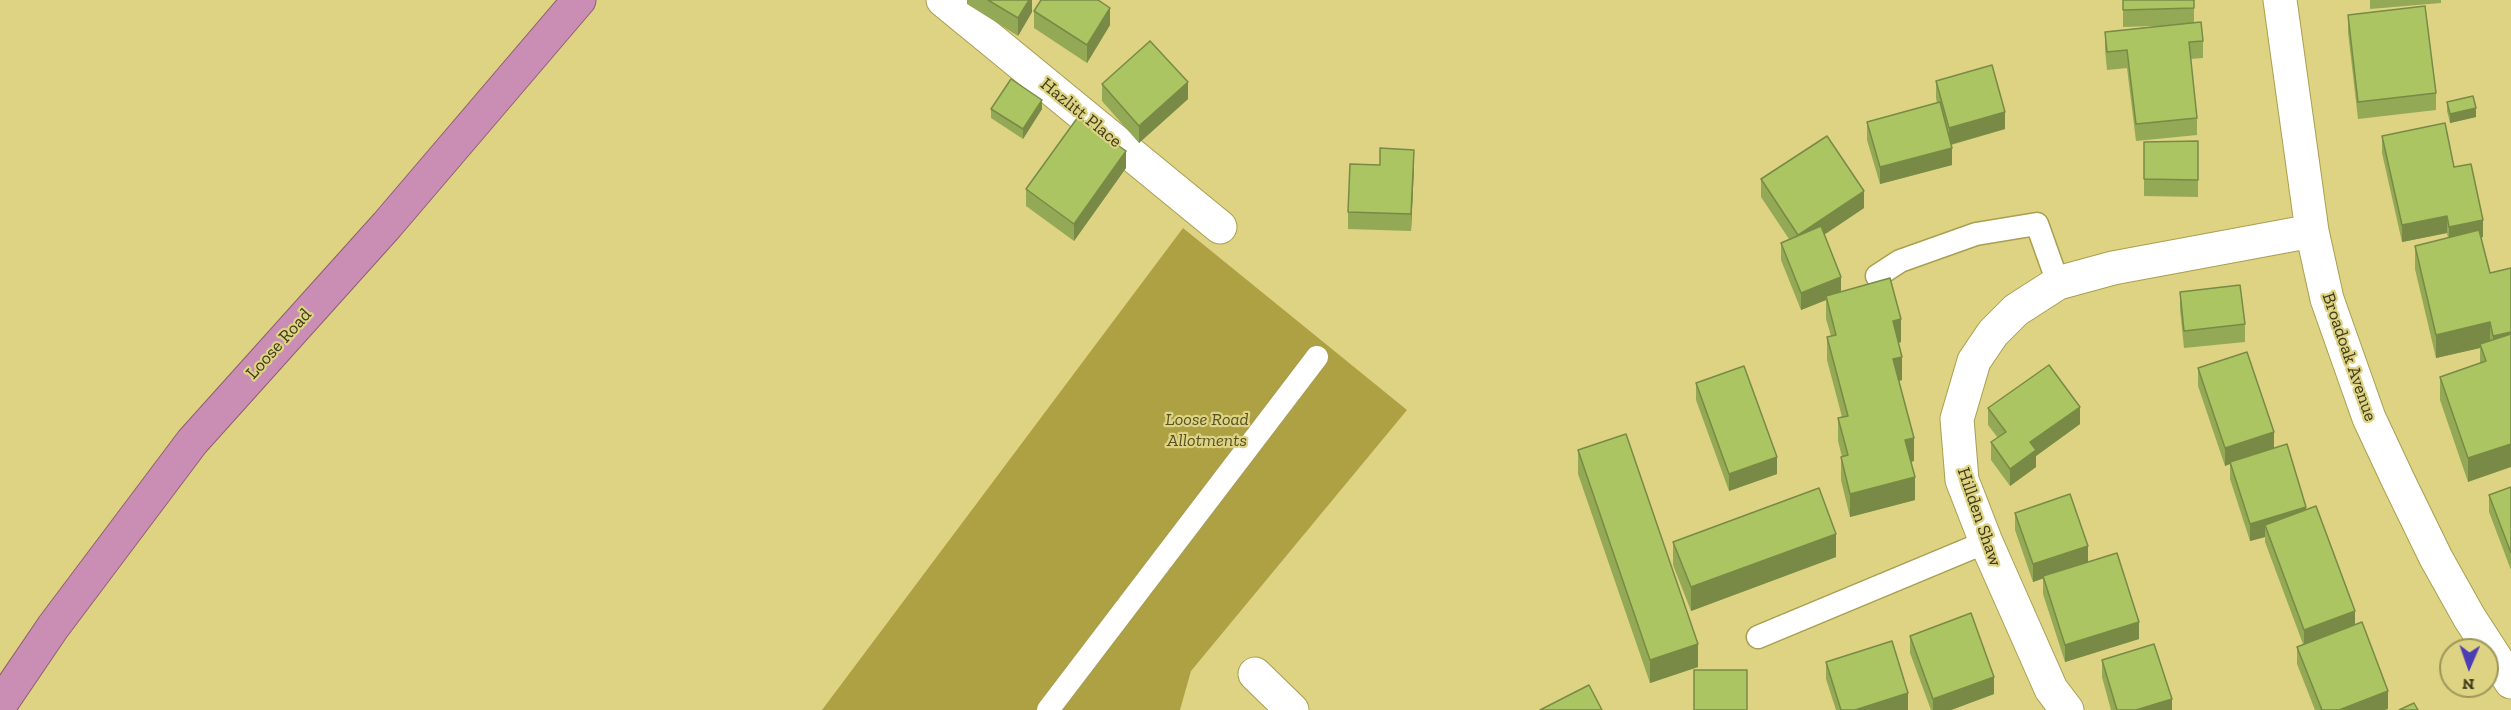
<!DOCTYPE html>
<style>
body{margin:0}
#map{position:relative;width:2511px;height:710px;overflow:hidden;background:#ddd383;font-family:"Zilla Slab",serif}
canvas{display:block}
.north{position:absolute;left:2439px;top:638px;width:60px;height:60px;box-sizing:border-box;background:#ddd383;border:2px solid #9d9659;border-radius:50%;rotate:182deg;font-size:16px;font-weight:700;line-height:24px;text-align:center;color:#3e3a19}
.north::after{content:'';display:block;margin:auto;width:21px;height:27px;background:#4b3db4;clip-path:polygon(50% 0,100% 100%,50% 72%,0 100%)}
</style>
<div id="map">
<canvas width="2511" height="710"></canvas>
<div class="north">N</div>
</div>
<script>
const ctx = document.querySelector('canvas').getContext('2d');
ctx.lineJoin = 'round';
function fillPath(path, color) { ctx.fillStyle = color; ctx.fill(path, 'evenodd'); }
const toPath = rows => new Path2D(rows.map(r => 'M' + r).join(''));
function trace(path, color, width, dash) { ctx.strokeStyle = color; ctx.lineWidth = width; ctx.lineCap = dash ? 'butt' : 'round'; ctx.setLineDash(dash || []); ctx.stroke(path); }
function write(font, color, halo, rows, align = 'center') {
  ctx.font = font + ' "Zilla Slab",serif'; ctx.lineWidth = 4.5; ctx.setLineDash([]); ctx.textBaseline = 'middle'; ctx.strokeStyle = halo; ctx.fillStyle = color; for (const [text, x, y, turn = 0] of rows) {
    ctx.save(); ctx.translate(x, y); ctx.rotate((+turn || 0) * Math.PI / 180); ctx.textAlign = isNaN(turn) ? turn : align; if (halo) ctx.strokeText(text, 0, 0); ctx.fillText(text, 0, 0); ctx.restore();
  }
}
fillPath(toPath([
 [1183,228,1407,410,1191,671,1180,710,822,710]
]), '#aea143');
const service = toPath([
 [1877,276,1900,261,1976,234,2037,224,2058,283],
 [1758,637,1986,542],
 [1048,710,1317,357]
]);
const minor = toPath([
 [943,0,1220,227],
 [2280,0,2312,231,2327,299,2369,418,2398,480,2436,558,2469,617,2511,682],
 [1255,674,1292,710],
 [2067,710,2051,689,1986,542,1962,480,1957,419,1974,361,1993,333,2016,310,2058,283,2113,268,2312,231]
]);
const trunk = toPath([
 [0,705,53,627,192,442,387,225,579,0]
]);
trace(service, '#a99f50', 25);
trace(minor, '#a99f50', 35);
trace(trunk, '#905e71', 35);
trace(service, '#fff', 22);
trace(minor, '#fff', 33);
trace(trunk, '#ca8eb4', 33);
fillPath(toPath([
 [967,0,1032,0,1032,12,1018,36,967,4],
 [2123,0,2194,0,2194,22,2203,41,2203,58,2190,59,2197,118,2197,135,2136,141,2127,68,2107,70,2105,49,2105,32,2156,26,2123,27],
 [2370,0,2441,0,2441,3,2370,9],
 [1034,11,1110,25,1087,63,1034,28],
 [2348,15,2436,93,2436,110,2358,119,2348,32],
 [1936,81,2005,129,1951,145,1952,165,1880,184,1867,140,1867,122,1937,103,1936,98],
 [1102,84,1188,99,1139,143,1102,101],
 [2447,102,2476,117,2450,123,2447,111],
 [991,109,1042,109,1023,139,991,118],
 [2382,136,2454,167,2483,237,2481,238,2490,273,2511,268,2468,482,2440,400,2440,377,2480,363,2480,348,2436,358,2415,269,2415,246,2448,238,2447,233,2402,242,2382,153],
 [2198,141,2198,197,2144,196,2144,142],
 [1414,167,1411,231,1348,229,1348,212],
 [1126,168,1074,241,1026,206,1026,189],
 [1761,179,1864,208,1824,235,1841,292,1901,342,1899,343,1902,380,1899,381,1914,461,1911,462,1915,500,1850,517,1841,480,1841,457,1842,457,1838,441,1838,418,1842,417,1827,360,1827,337,1831,336,1826,319,1826,300,1801,310,1781,260,1781,243,1789,239,1761,197],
 [2180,292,2245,324,2245,342,2184,348,2180,309],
 [2198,368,2274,448,2306,510,2355,625,2388,709,2384,710,2315,710,2297,664,2297,647,2303,644,2265,542,2265,537,2250,541,2230,479,2230,464,2225,466,2198,386],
 [1696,383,1777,474,1729,491,1696,400],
 [1988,408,2080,424,2036,456,2036,467,2010,486,1991,460,1991,442,1998,438,1988,425],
 [1578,450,1698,667,1650,683,1578,474],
 [2511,487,2511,570,2489,512,2489,495],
 [2015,513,2088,562,2139,639,2065,662,2043,594,2043,578,2033,582,2015,530],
 [1673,542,1836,557,1691,611,1673,565],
 [1910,636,1994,694,1951,710,1931,710,1910,653],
 [2102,660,2172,710,2111,710,2102,677],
 [1826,662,1908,710,1836,710,1826,679]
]), '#93a955');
fillPath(toPath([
 [1029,0,1032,0,1032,12,1018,36,1018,18],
 [1110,8,1110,25,1087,63,1087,45],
 [1188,82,1188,99,1139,143,1139,126],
 [1042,100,1042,109,1023,139,1023,129],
 [2476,108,2476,117,2450,123,2450,114],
 [2005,112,2005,129,1949,145,1949,128],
 [1952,148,1952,165,1880,184,1880,167],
 [1414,150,1414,167,1411,231,1411,214],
 [1126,151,1126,168,1074,241,1074,224],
 [1864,191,1864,208,1798,252,1798,235],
 [2447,216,2447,233,2402,242,2402,225],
 [2483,220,2483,237,2449,244,2449,227],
 [1841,277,1841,294,1826,296,1826,300,1801,310,1801,293],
 [1901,319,1901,342,1893,344,1893,321],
 [2490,322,2490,345,2480,344,2480,348,2436,358,2436,335],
 [2511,332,2511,355,2493,359,2493,336],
 [1902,357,1902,380,1893,382,1893,359],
 [2080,407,2080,424,2036,456,2036,467,2010,486,2010,469,2030,442],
 [2274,432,2274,449,2230,462,2230,464,2225,466,2225,448],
 [1914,438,1914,461,1905,463,1905,440],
 [2511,444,2511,467,2468,482,2468,458],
 [1777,457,1777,474,1729,491,1729,474],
 [1915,477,1915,500,1850,517,1850,494],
 [2306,507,2306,524,2265,525,2265,537,2250,541,2250,524],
 [1836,534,1836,557,1691,611,1691,587],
 [2088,546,2088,563,2033,582,2033,564],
 [2355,611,2355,628,2304,647,2304,630],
 [2139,622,2139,639,2065,662,2065,645],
 [1698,644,1698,667,1650,683,1650,660],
 [1994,677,1994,694,1951,710,1933,710,1933,699],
 [2388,691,2388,709,2384,710,2339,710],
 [1908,693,1908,710,1855,710],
 [2172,699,2172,710,2136,710]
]), '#788a45');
const building = toPath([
 [988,0,1029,0,1018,18,988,0],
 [1041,0,1098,0,1110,8,1087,45,1034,11,1041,0],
 [2123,0,2194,0,2194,8,2123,10,2123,0],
 [2425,6,2436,93,2358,102,2348,15,2425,6],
 [2201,22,2203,41,2189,42,2197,118,2136,124,2127,50,2107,52,2105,32,2201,22],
 [1150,41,1188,82,1139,126,1102,84,1150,41],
 [1992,65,2005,112,1949,128,1936,81,1992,65],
 [1011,79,1042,100,1023,129,991,109,1011,79],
 [2473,96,2476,108,2450,114,2447,102,2473,96],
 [1940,102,1952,148,1880,167,1867,122,1940,102],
 [1078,117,1126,151,1074,224,1026,189,1078,117],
 [2445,123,2454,167,2471,164,2483,220,2449,227,2447,216,2402,225,2382,136,2445,123],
 [1827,136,1864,191,1798,235,1761,179,1827,136],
 [2198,141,2198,180,2144,179,2144,142,2198,141],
 [1380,148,1414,150,1411,214,1348,212,1350,164,1380,165,1380,148],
 [1821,226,1841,277,1801,293,1781,243,1821,226],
 [2479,230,2490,273,2511,268,2511,332,2493,336,2490,322,2436,335,2415,246,2479,230],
 [1890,278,1901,319,1893,321,1902,357,1893,359,1914,438,1905,440,1915,477,1850,494,1841,457,1848,455,1838,418,1848,416,1827,337,1836,335,1826,296,1890,278],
 [2240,285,2245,324,2184,331,2180,292,2240,285],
 [2511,334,2511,444,2468,458,2440,377,2486,361,2480,344,2511,334],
 [2247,352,2274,432,2225,448,2198,368,2247,352],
 [2049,365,2080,407,2030,442,2036,450,2010,469,1991,442,2006,432,1988,408,2049,365],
 [1744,366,1777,457,1729,474,1696,383,1744,366],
 [1626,434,1698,644,1650,660,1578,450,1626,434],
 [2287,444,2306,507,2250,524,2230,462,2287,444],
 [2511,487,2511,553,2489,495,2511,487],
 [1819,488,1836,534,1691,587,1673,542,1819,488],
 [2070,494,2088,546,2033,564,2015,513,2070,494],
 [2316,506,2355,611,2304,630,2265,525,2316,506],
 [2117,553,2139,622,2065,645,2043,576,2117,553],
 [1971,613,1994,677,1933,699,1910,636,1971,613],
 [2362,622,2388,691,2339,710,2322,710,2297,647,2362,622],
 [1892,641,1908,693,1855,710,1841,710,1826,662,1892,641],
 [2154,644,2172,699,2136,710,2117,710,2102,660,2154,644],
 [1694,670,1747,670,1747,710,1694,710,1694,670],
 [1589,685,1602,710,1540,710,1589,685],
 [2414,703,2418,710,2399,710,2414,703]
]);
fillPath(building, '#abc563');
trace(building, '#788a45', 1.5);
write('18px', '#3e3a19', '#ddd383', [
 ["Hazlitt Place",1081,113,39],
 ["Loose Road",279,344,-48],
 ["Broadoak Avenue",2349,357,71],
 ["Hillden Shaw",1979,517,71]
]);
write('italic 18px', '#585226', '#ddd383', [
 ["Loose Road",1207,420],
 ["Allotments",1207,441]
]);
</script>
